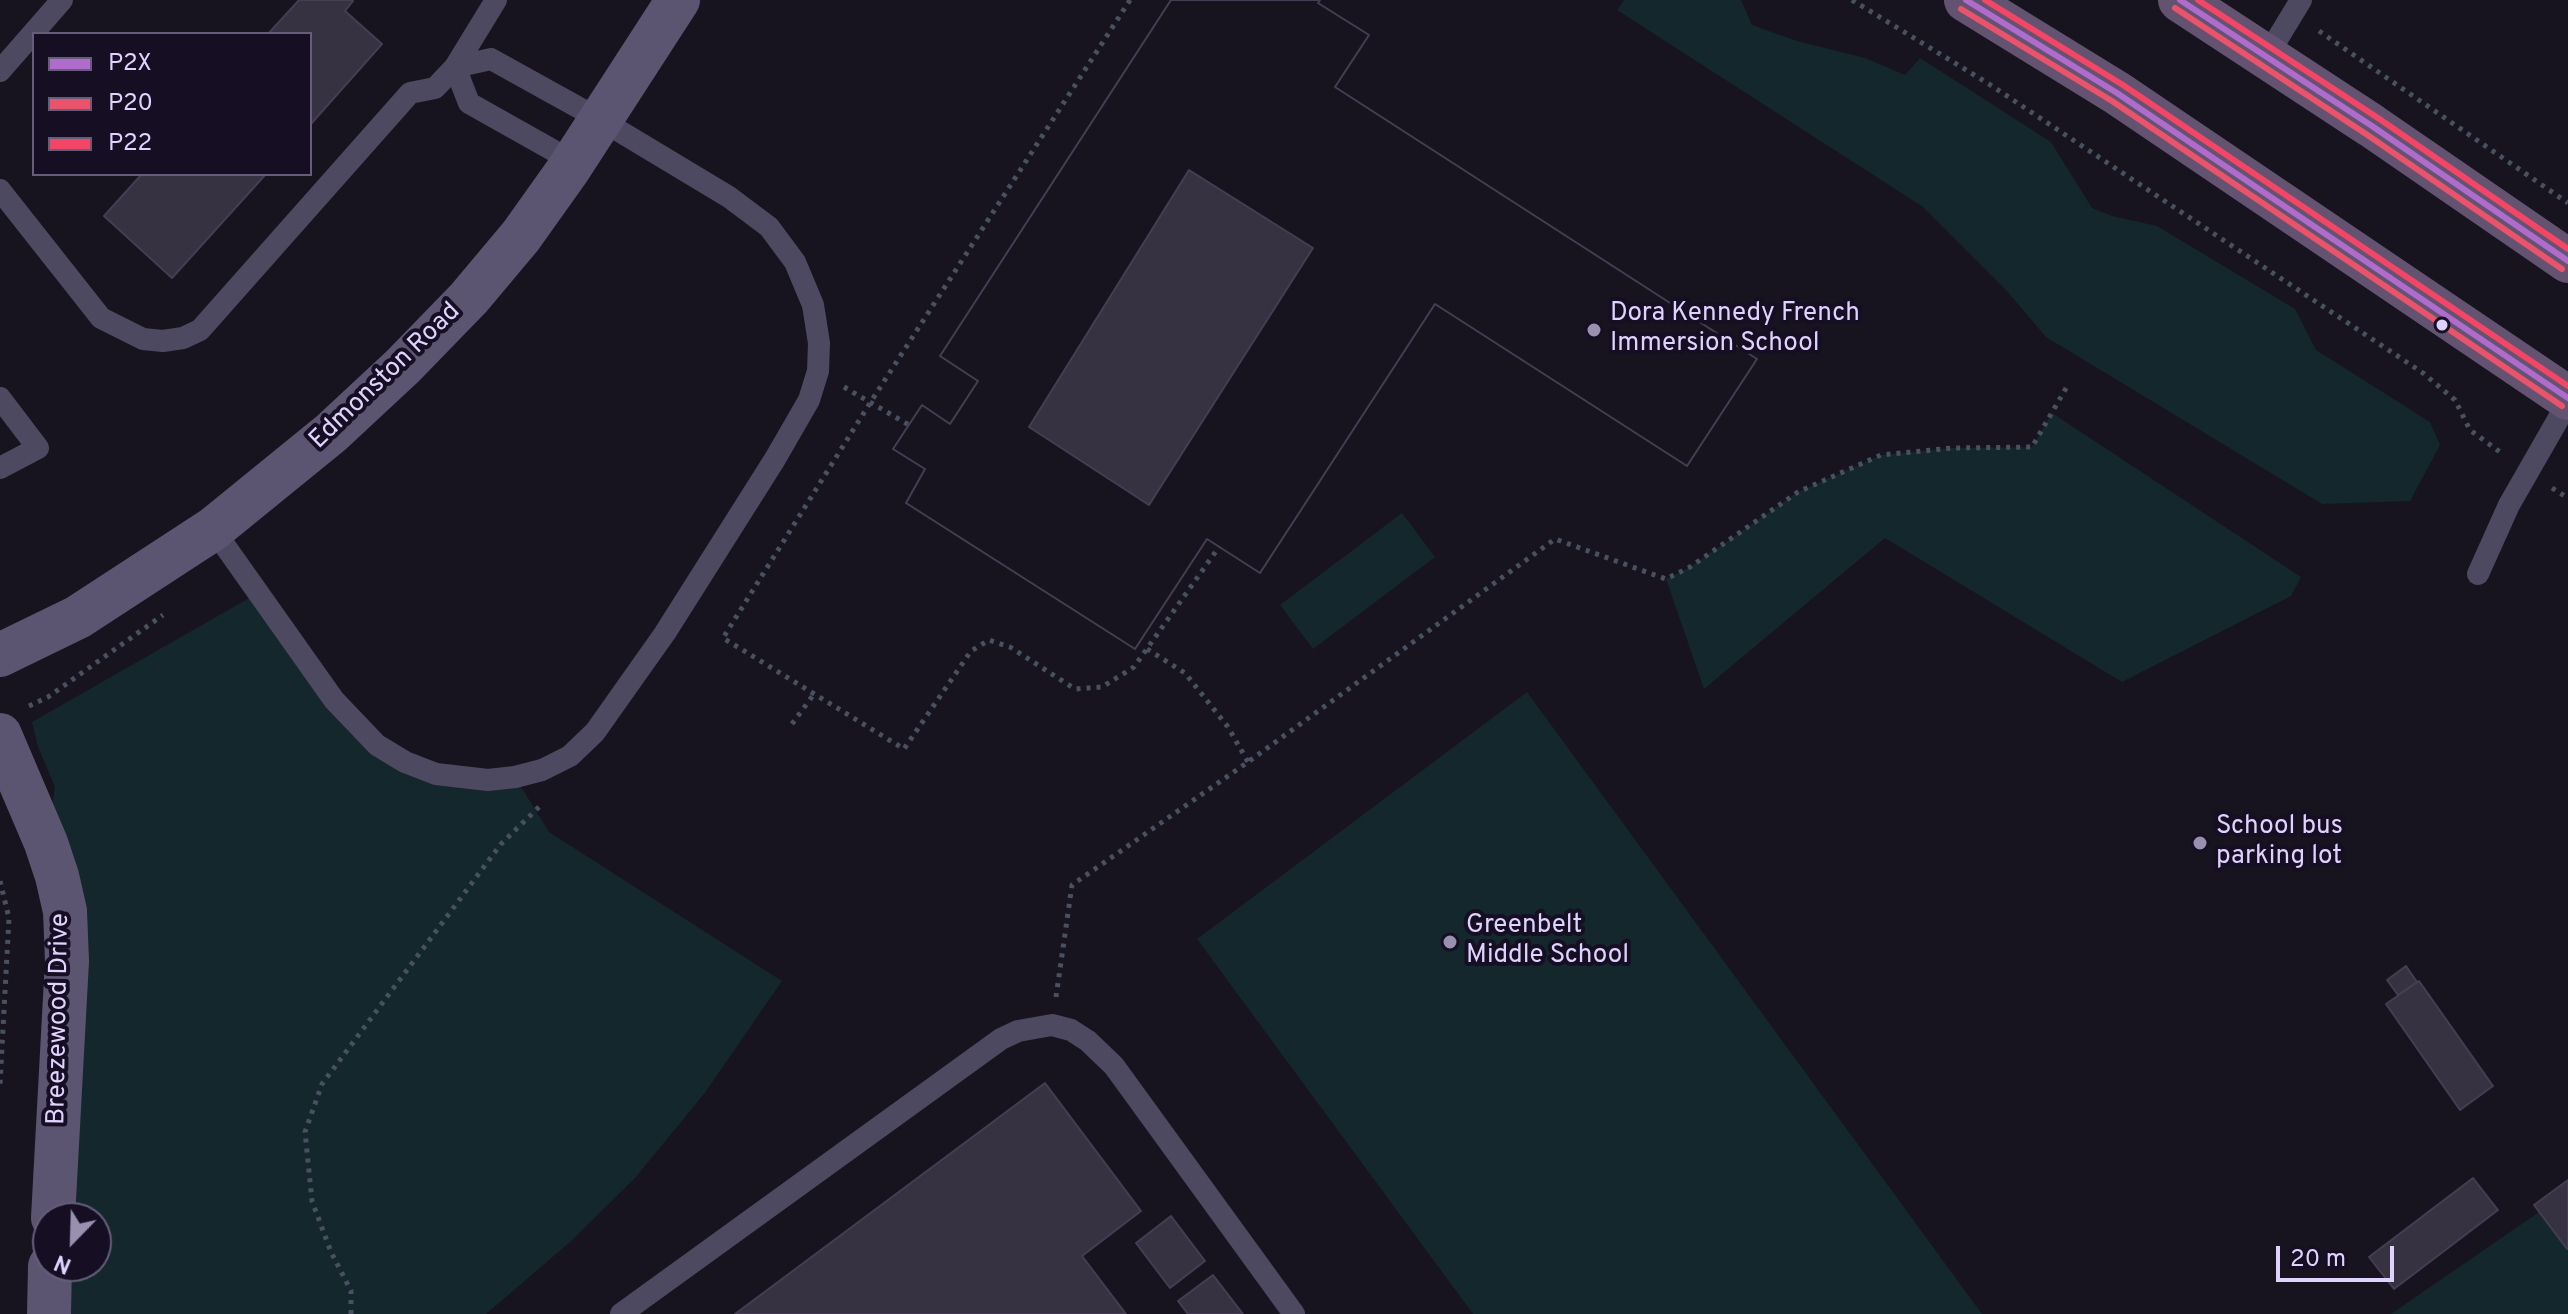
<!DOCTYPE html>
<style>
body{margin:0}
#map{position:relative;width:2568px;height:1314px;overflow:hidden;background:#17141f;font-family:Overpass,sans-serif}
canvas{display:block}
.legend{position:absolute;left:32px;top:32px;width:280px;height:144px;box-sizing:border-box;background:#160f24;border:2px solid #665d7b;margin:0;padding:10px 14px;list-style:none;font-size:24px;color:#dfd3fe}
.legend li{display:flex;align-items:center;gap:16px;height:40px}
.legend b{width:40px;border:2px solid #665d7b}
.north{position:absolute;left:32px;top:1202px;width:80px;height:80px;box-sizing:border-box;background:#160f24;border:2px solid #665d7b;border-radius:50%;rotate:203deg;font-size:22px;font-weight:700;line-height:32px;text-align:center;color:#dfd3fe}
.north::after{content:'';display:block;margin:auto;width:28px;height:36px;background:#9990b0;clip-path:polygon(50% 0,100% 100%,50% 72%,0 100%)}
.scale{position:absolute;left:2276px;top:1246px;width:118px;height:36px;box-sizing:border-box;border:4px solid #dfd3fe;border-top:0;padding-left:10px;font-size:24px;line-height:28px;white-space:nowrap;color:#dfd3fe;-webkit-text-stroke:6px #160f24;paint-order:stroke}
</style>
<div id="map">
<canvas width="2568" height="1314"></canvas>
<ul class="legend">
<li><b style="height:10px;background:#b06ccc"></b>P2X</li>
<li><b style="height:10px;background:#e9536b"></b>P20</li>
<li><b style="height:10px;background:#f34667"></b>P22</li>
</ul>
<div class="north">N</div>
<div class="scale">20 m</div>
</div>
<script>
const ctx = document.querySelector('canvas').getContext('2d');
ctx.lineJoin = 'round';
function fillPath(path, color) { ctx.fillStyle = color; ctx.fill(path, 'evenodd'); }
const toPath = rows => new Path2D(rows.map(r => 'M' + r).join(''));
function trace(path, color, width, dash) { ctx.strokeStyle = color; ctx.lineWidth = width; ctx.lineCap = dash ? 'butt' : 'round'; ctx.setLineDash(dash || []); ctx.stroke(path); }
function write(font, color, halo, rows, align = 'center') {
  ctx.font = font + ' Overpass,sans-serif'; ctx.lineWidth = 8; ctx.setLineDash([]); ctx.textBaseline = 'middle'; ctx.strokeStyle = halo; ctx.fillStyle = color; for (const [text, x, y, turn = 0] of rows) {
    ctx.save(); ctx.translate(x, y); ctx.rotate((+turn || 0) * Math.PI / 180); ctx.textAlign = isNaN(turn) ? turn : align; if (halo) ctx.strokeText(text, 0, 0); ctx.fillText(text, 0, 0); ctx.restore();
  }
}
fillPath(toPath([
 [1624,0,1741,0,1752,25,1797,41,1865,58,1905,75,1920,58,2051,142,2092,208,2112,216,2157,226,2295,309,2316,350,2430,422,2440,445,2410,501,2322,504,2046,337,2006,290,1923,207,1617,10],
 [2052,413,2301,577,2291,596,2122,682,1885,538,1704,689,1666,579,1690,567,1798,492,1881,455,1952,448,2032,447],
 [1402,513,1435,557,1313,649,1280,605],
 [258,593,334,700,405,762,515,777,549,832,782,981,704,1094,635,1178,569,1243,486,1314,49,1314,50,1266,96,1266,96,1218,53,1218,46,843,55,787,38,747,32,722],
 [1527,692,1982,1314,1473,1314,1197,939],
 [2539,1212,2568,1249,2568,1314,2391,1314]
]), '#13272c');
const building = toPath([
 [299,0,352,0,353,1,345,11,382,44,310,125,310,34,268,34,299,0],
 [1171,0,1320,0,1318,3,1369,35,1335,87,1757,359,1687,466,1435,304,1260,573,1207,539,1135,649,906,503,925,469,893,449,922,405,950,424,978,381,940,356,1171,0],
 [1189,170,1313,248,1149,505,1029,427,1189,170],
 [1171,0,1320,0,1318,3,1369,35,1335,87,1757,359,1687,466,1435,304,1260,573,1207,539,1135,649,906,503,925,469,893,449,922,405,950,424,978,381,940,356,1171,0],
 [142,174,266,174,172,278,104,216,142,174],
 [2406,966,2417,982,2398,995,2387,980,2406,966],
 [2419,981,2493,1086,2460,1110,2386,1004,2419,981],
 [1045,1083,1141,1211,1082,1256,1126,1314,735,1314,1045,1083],
 [2473,1178,2498,1210,2394,1289,2369,1257,2473,1178],
 [2568,1180,2568,1249,2567,1249,2534,1205,2568,1180],
 [1171,1216,1205,1261,1170,1288,1136,1243,1171,1216],
 [1213,1275,1243,1314,1188,1314,1178,1301,1213,1275]
]);
fillPath(building, '#373241');
trace(building, '#453e53', 2);
trace(toPath([
 [1130,0,870,403,723,638,904,749,971,651,989,640,1010,647,1075,689,1102,687,1134,667,1219,547],
 [1852,0,1989,84,2423,373,2455,400,2470,430,2504,455],
 [2319,31,2568,203],
 [844,387,909,425],
 [2552,488,2568,498],
 [1147,649,1185,673,1228,727,1248,762],
 [29,706,48,697,163,615],
 [792,724,814,694],
 [0,881,9,918,0,1084],
 [1056,997,1072,885,1248,762,1555,539,1666,579,1690,567,1798,492,1881,455,1952,448,2032,447,2069,383],
 [351,1314,351,1291,331,1252,312,1201,305,1132,322,1084,501,844,543,803]
]), '#495160', 5, [4, 6]);
trace(toPath([
 [2267,56,2301,0],
 [455,67,469,103,572,161],
 [0,71,62,0],
 [0,190,101,318,143,339,163,341,183,338,200,330,410,93,435,88,455,67,496,0],
 [0,398,38,448,0,468],
 [213,529,334,700,377,745,405,762,436,774,488,780,515,777,542,770,570,756,595,732,665,633,775,459,809,400,818,371,819,343,813,305,795,262,769,227,729,197,601,120,491,59,455,67],
 [2478,574,2509,505,2568,402],
 [621,1314,1001,1039,1018,1031,1052,1025,1071,1030,1088,1041,1114,1066,1294,1314]
]), '#4d4960', 22);
trace(toPath([
 [0,655,78,617,213,529,331,433,403,366,469,298,521,236,568,170,678,0],
 [0,735,46,843,57,876,65,911,67,961,53,1218],
 [49,1314,50,1266]
]), '#5c5572', 44);
trace(toPath([
 [1966,0,2117,93,2568,398],
 [2180,0,2372,126,2568,261]
]), '#635371', 44);
trace(toPath([
 [1966,0,2117,93,2568,398],
 [2180,0,2372,126,2568,261]
]), '#b06ccc', 6);
trace(toPath([
 [2175,8,2366,134,2562,269],
 [1961,9,2112,101,2562,406]
]), '#e9536b', 6);
trace(toPath([
 [1985,0,2123,85,2568,386],
 [2198,0,2378,118,2568,249]
]), '#f34667', 6);
for (const [x, y, r, color] of [
 [2442,325,7,"#dfd3fe"],
 [1594,330,8,"#9990b0"],
 [2200,843,8,"#9990b0"],
 [1450,942,8,"#9990b0"]
]) { const dot = new Path2D(); dot.arc(x, y, r, 0, 2 * Math.PI); ctx.fillStyle = color; ctx.fill(dot); trace(dot, '#160f24', 3); }
write('26px', '#dfd3fe', '#160f24', [
 ["Dora Kennedy French",1610,315],
 ["Immersion School",1610,345],
 ["School bus",2216,828],
 ["parking lot",2216,858],
 ["Greenbelt",1466,927],
 ["Middle School",1466,957]
], 'left');
write('26px', '#dfd3fe', '#160f24', [
 ["Edmonston Road",386,377,-44],
 ["Breezewood Drive",60,1019,-89]
]);
</script>
